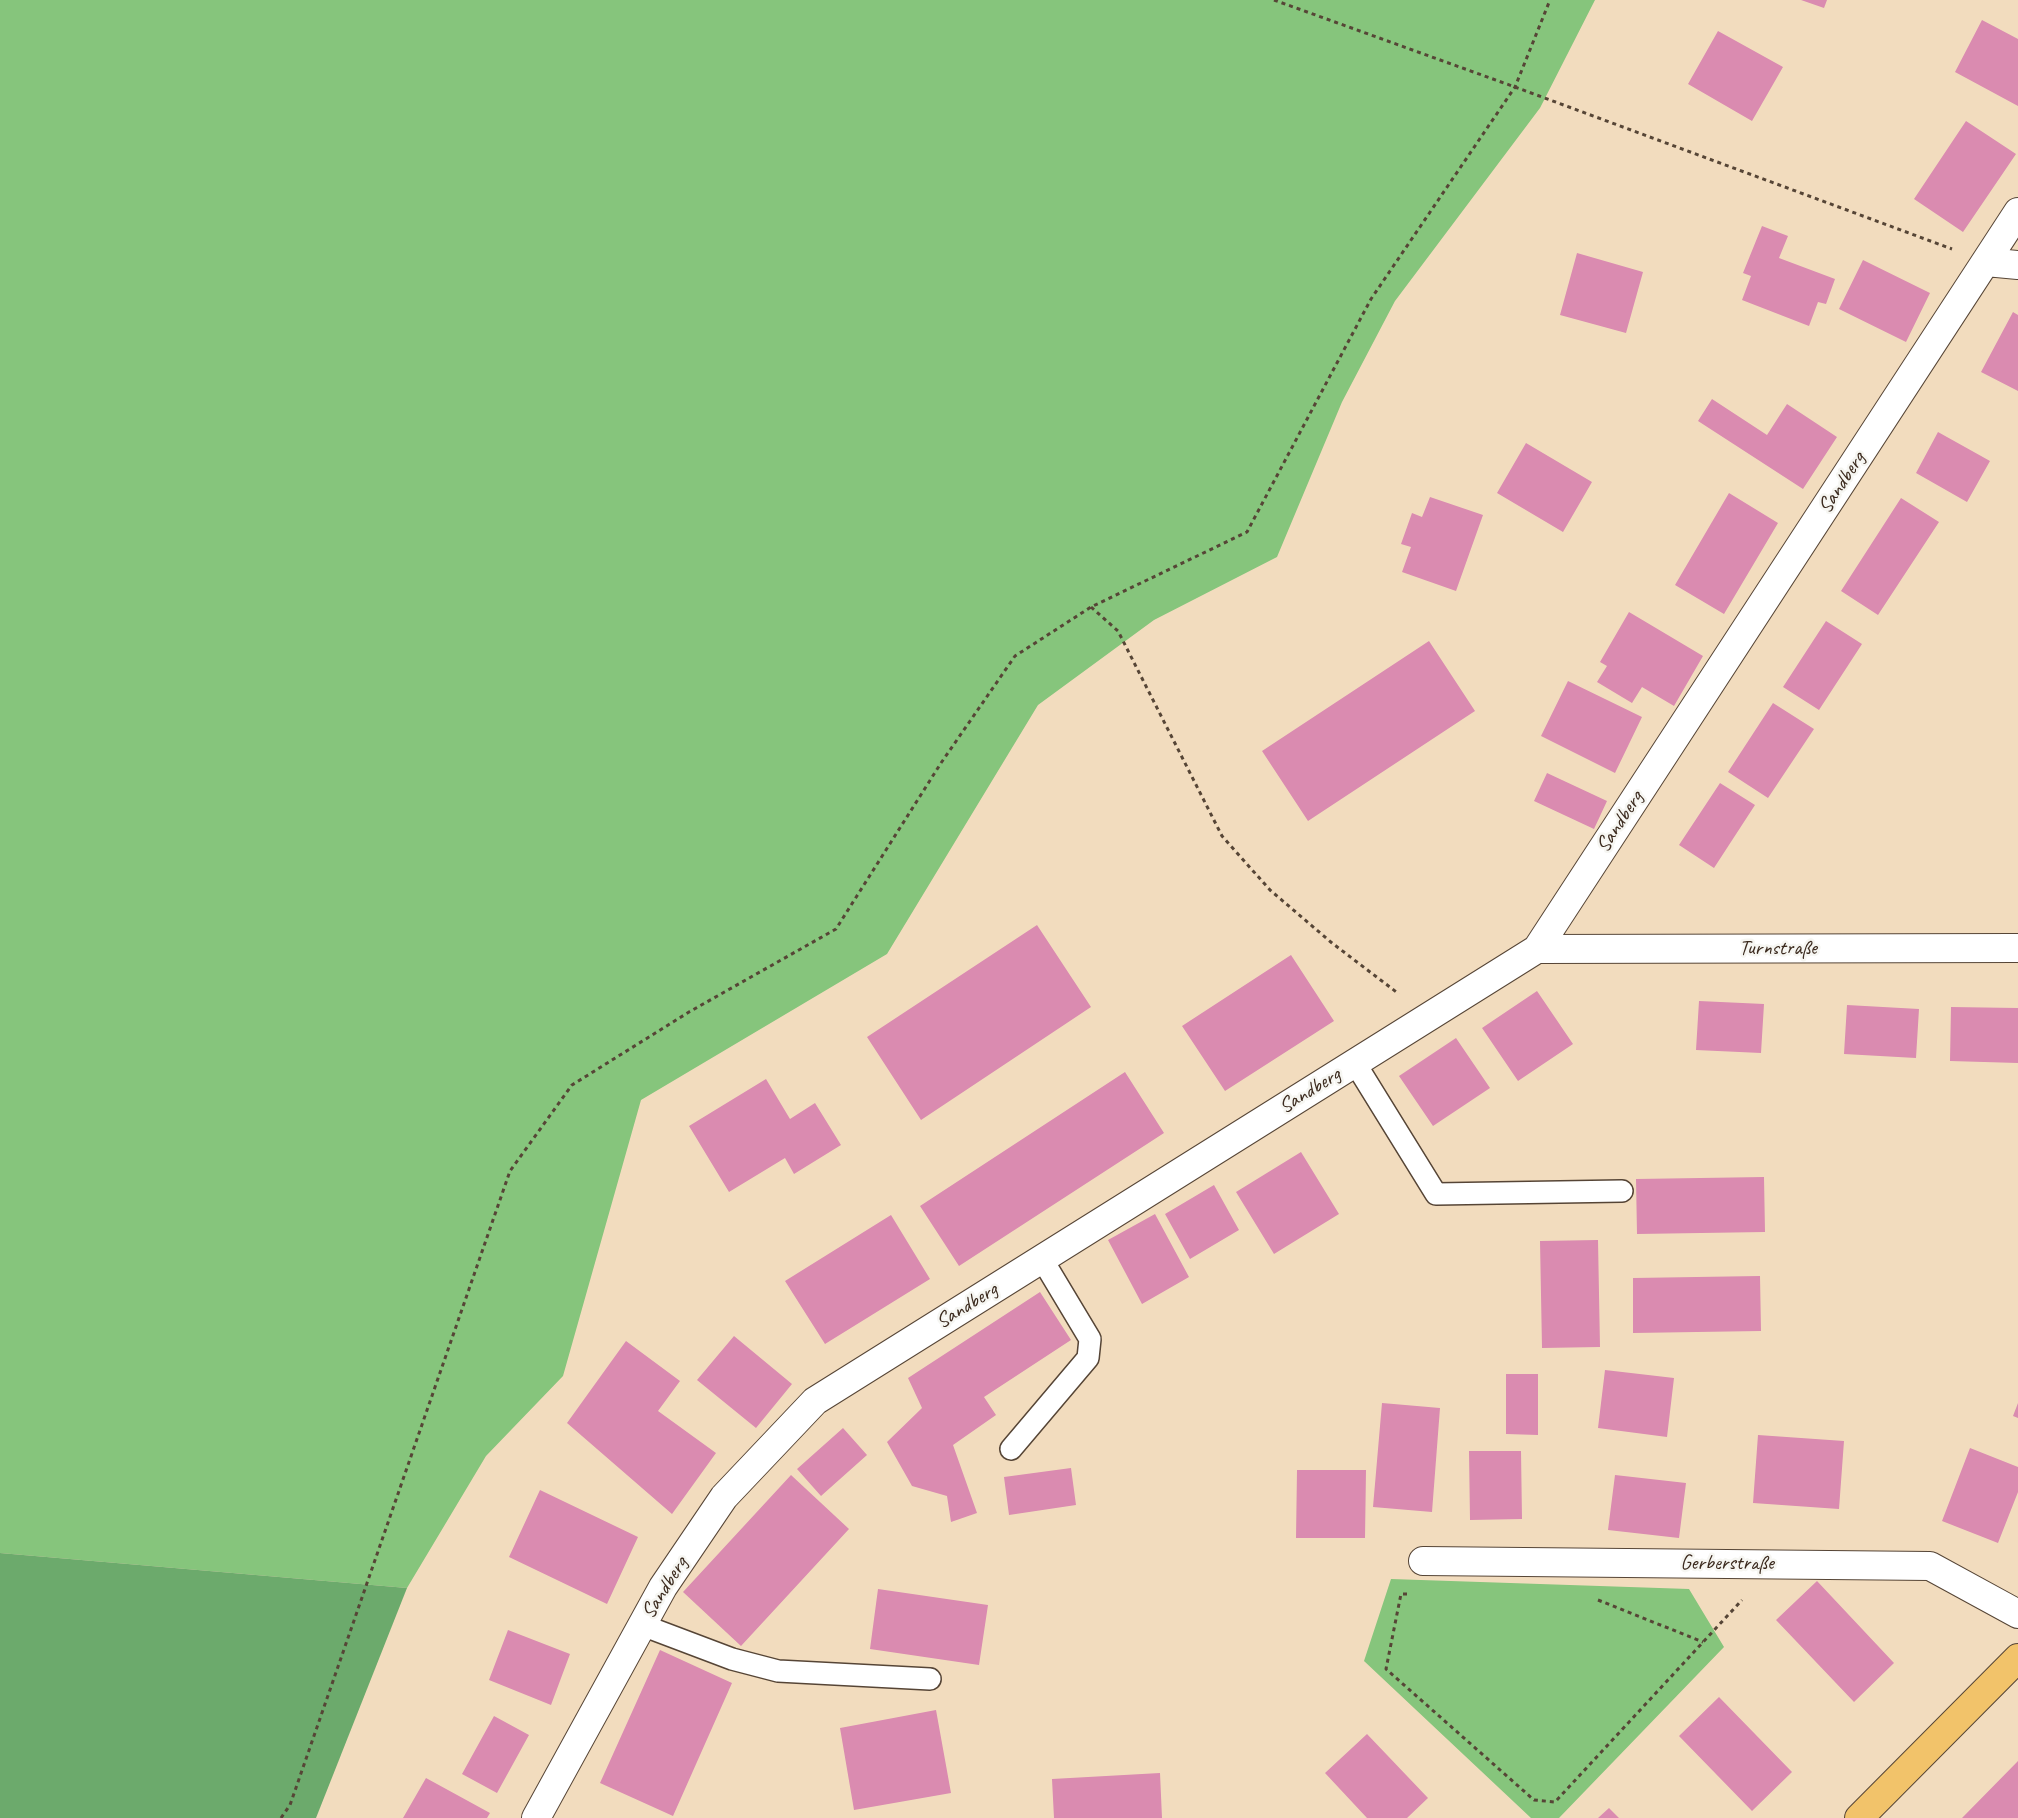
<!DOCTYPE html>
<meta charset="utf-8">
<style>
body{margin:0}
canvas{display:block;background:#f2dcbe}
</style>
<canvas width="2018" height="1818"></canvas>
<script>
const ctx = document.querySelector('canvas').getContext('2d');
ctx.lineJoin = 'round';
function fillPath(path, color) { ctx.fillStyle = color; ctx.fill(path, 'evenodd'); }
const toPath = rows => new Path2D(rows.map(r => 'M' + r).join(''));
function trace(path, color, width, dash) { ctx.strokeStyle = color; ctx.lineWidth = width; ctx.lineCap = dash ? 'butt' : 'round'; ctx.setLineDash(dash || []); ctx.stroke(path); }
function write(font, color, halo, rows, align = 'center') {
  ctx.font = font + ' Caveat,sans-serif'; ctx.lineWidth = 5; ctx.setLineDash([]); ctx.textBaseline = 'middle'; ctx.strokeStyle = halo; ctx.fillStyle = color; for (const [text, x, y, turn = 0] of rows) {
    ctx.save(); ctx.translate(x, y); ctx.rotate((+turn || 0) * Math.PI / 180); ctx.textAlign = isNaN(turn) ? turn : align; if (halo) ctx.strokeText(text, 0, 0); ctx.fillText(text, 0, 0); ctx.restore();
  }
}
fillPath(toPath([
 [0,0,1595,0,1540,108,1395,301,1342,402,1277,557,1154,620,1038,705,887,954,641,1100,563,1376,486,1456,407,1588,0,1553],
 [1391,1579,1689,1589,1724,1647,1559,1818,1531,1818,1364,1661]
]), '#86c57c');
fillPath(toPath([
 [0,1553,407,1588,316,1818,0,1818]
]), '#6caa6c');
fillPath(toPath([
 [1801,0,1827,0,1824,8],
 [1982,20,2018,39,2018,106,1955,72],
 [1718,31,1783,67,1752,121,1688,84],
 [1966,121,2016,154,1963,232,1914,199],
 [1762,226,1788,236,1779,258,1835,279,1826,304,1818,302,1809,326,1742,300,1751,276,1743,273],
 [1577,253,1643,272,1626,333,1560,315],
 [1863,260,1930,293,1906,342,1839,309],
 [2013,312,2018,315,2018,391,1981,372],
 [1712,399,1767,435,1787,404,1837,437,1803,489,1698,421],
 [1938,432,1990,461,1967,502,1916,473],
 [1526,443,1592,482,1563,532,1497,493],
 [1729,493,1778,523,1724,614,1675,585],
 [1430,497,1483,515,1456,591,1402,572,1411,547,1401,544,1412,513,1422,517],
 [1901,498,1939,522,1878,615,1841,591],
 [1629,612,1703,656,1674,706,1642,687,1632,703,1597,682,1607,666,1600,662],
 [1826,621,1862,644,1819,710,1783,687],
 [1429,641,1475,711,1308,821,1262,751],
 [1568,681,1642,717,1615,773,1541,736],
 [1773,703,1814,729,1768,798,1728,772],
 [1547,773,1607,801,1594,829,1534,801],
 [1720,783,1755,805,1714,868,1679,845],
 [1037,925,1091,1007,921,1120,867,1037],
 [1291,955,1334,1021,1225,1091,1182,1026],
 [1537,991,1573,1044,1518,1081,1482,1028],
 [1699,1001,1764,1004,1761,1053,1696,1050],
 [1847,1005,1919,1009,1916,1058,1844,1054],
 [1951,1007,2018,1008,2018,1063,1950,1061],
 [1456,1038,1490,1088,1433,1126,1399,1076],
 [1125,1072,1164,1133,959,1266,920,1206],
 [766,1079,790,1119,815,1103,841,1145,794,1174,785,1158,729,1192,689,1126],
 [1301,1152,1339,1214,1274,1254,1236,1192],
 [1764,1177,1765,1232,1637,1234,1636,1179],
 [1214,1185,1239,1230,1190,1259,1165,1214],
 [1155,1214,1189,1277,1142,1304,1108,1240],
 [891,1215,930,1279,825,1344,785,1281],
 [1598,1240,1600,1347,1542,1348,1540,1241],
 [1760,1276,1761,1331,1633,1333,1633,1278],
 [1040,1292,1071,1340,984,1397,996,1415,953,1445,977,1513,951,1522,947,1496,912,1486,887,1442,922,1408,908,1378],
 [734,1336,792,1384,756,1428,697,1380],
 [626,1341,680,1381,658,1411,716,1453,672,1514,567,1423],
 [1605,1370,1674,1378,1667,1437,1598,1428],
 [1506,1374,1538,1374,1538,1435,1506,1434],
 [1382,1403,1440,1408,1432,1512,1373,1507],
 [2018,1403,2018,1418,2013,1416],
 [843,1428,867,1455,821,1496,797,1469],
 [1758,1435,1844,1441,1839,1509,1753,1503],
 [1970,1448,2018,1467,2018,1492,1998,1543,1942,1521],
 [1469,1451,1521,1451,1522,1519,1470,1520],
 [1071,1468,1076,1505,1009,1515,1004,1477],
 [1297,1470,1366,1470,1365,1538,1296,1538],
 [791,1475,849,1529,741,1646,683,1592],
 [1615,1475,1686,1483,1679,1538,1608,1530],
 [540,1490,638,1537,607,1604,509,1557],
 [1817,1581,1894,1663,1854,1702,1776,1620],
 [878,1589,988,1605,979,1665,870,1649],
 [508,1630,570,1654,551,1705,489,1680],
 [660,1650,732,1683,673,1816,600,1783],
 [1719,1697,1792,1772,1752,1811,1679,1736],
 [936,1710,951,1793,854,1810,840,1728],
 [494,1716,529,1735,497,1793,462,1774],
 [1367,1734,1428,1798,1407,1818,1367,1818,1325,1773],
 [2018,1761,2018,1818,1962,1818],
 [1160,1773,1162,1818,1054,1818,1052,1779],
 [426,1778,490,1813,487,1818,403,1818],
 [1609,1808,1619,1818,1598,1818]
]), '#da8bb0');
const service = toPath([
 [1355,1063,1436,1194,1622,1191],
 [1011,1449,1088,1358,1090,1339,1042,1259],
 [642,1625,732,1659,778,1671,930,1679]
]);
const minor = toPath([
 [1986,262,2018,265],
 [1537,949,2018,948],
 [1423,1561,1930,1566,2018,1614],
 [536,1818,663,1587,724,1497,815,1401,1537,949,2018,212]
]);
const primary = toPath([
 [1859,1818,2018,1658]
]);
trace(service, '#564536', 24);
trace(minor, '#564536', 30);
trace(primary, '#564536', 30);
trace(toPath([
 [1274,0,1515,87,1952,249],
 [1091,607,1118,631,1222,836,1270,890,1332,943,1399,994],
 [1407,1594,1401,1594,1386,1669,1534,1800,1555,1802,1742,1600],
 [1598,1600,1703,1642],
 [281,1818,290,1805,510,1171,572,1085,689,1012,836,929,941,763,1015,656,1091,607,1247,532,1371,299,1515,87,1550,0]
]), '#564536', 3, [4, 4]);
trace(service, '#fff', 21);
trace(minor, '#fff', 28);
trace(primary, '#f2c36a', 28);
write('21px', '#3b2a1e', '#f6f6f2', [
 ["Sandberg",1842,483,-57],
 ["Sandberg",1620,822,-57],
 ["Turnstraße",1778,948],
 ["Sandberg",1310,1091,-32],
 ["Sandberg",967,1306,-32],
 ["Gerberstraße",1727,1563],
 ["Sandberg",665,1588,-58]
]);
</script>
